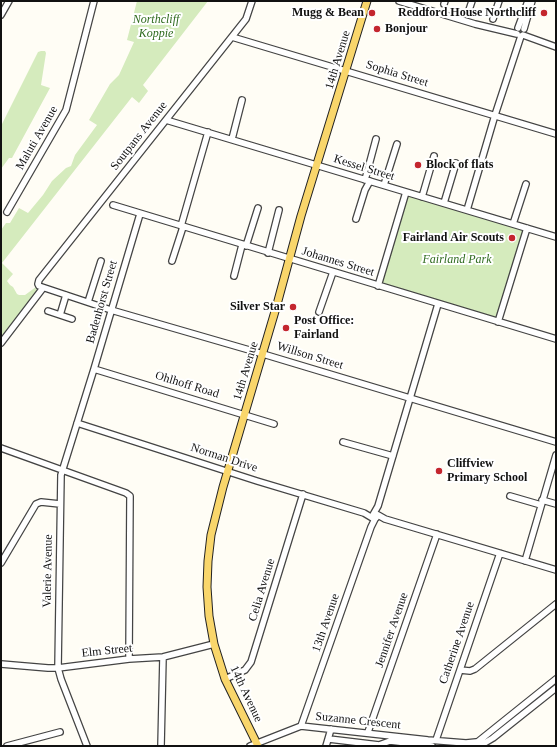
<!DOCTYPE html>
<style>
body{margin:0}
#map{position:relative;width:557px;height:747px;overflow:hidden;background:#fffdf5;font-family:"Times New Roman",serif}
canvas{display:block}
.frame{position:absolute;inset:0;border:2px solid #111;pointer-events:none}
</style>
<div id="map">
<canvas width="557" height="747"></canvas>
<div class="frame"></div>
</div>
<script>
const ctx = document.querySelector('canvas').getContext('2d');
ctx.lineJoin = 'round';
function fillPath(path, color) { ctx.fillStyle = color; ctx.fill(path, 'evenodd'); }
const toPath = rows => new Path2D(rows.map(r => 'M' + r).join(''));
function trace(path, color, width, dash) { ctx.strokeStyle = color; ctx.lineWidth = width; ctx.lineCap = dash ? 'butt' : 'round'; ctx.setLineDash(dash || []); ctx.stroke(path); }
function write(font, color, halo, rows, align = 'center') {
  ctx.font = font + ' "Times New Roman",serif'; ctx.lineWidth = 4; ctx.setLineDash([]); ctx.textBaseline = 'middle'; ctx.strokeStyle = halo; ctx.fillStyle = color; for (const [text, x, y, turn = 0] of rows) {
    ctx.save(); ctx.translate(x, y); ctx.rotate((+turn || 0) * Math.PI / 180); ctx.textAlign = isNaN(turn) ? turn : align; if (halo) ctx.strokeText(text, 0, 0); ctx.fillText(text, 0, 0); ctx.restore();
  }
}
fillPath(toPath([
 [137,1,208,1,143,85,148,91,139,103,132,97,2,263,13,274,7,281,10,285,13,287,17,294,19,295,25,295,36,287,38,291,1,337,1,230,6,223,10,223,19,208,28,213,43,195,52,181,66,168,71,166,75,155,97,125,89,120,110,84,119,75,134,42,127,40],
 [41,51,45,51,46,53,41,85,50,88,12,158,9,158,1,169,1,126,38,52],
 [407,194,526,230,497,322,379,286]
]), '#d5ebbd');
const minor = toPath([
 [252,1,246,19,39,280,38,284,39,286,111,310,263,354,556,442],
 [399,1,475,24,517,34],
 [444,4,445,1],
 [469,10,472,1],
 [1,15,9,1],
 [493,19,499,1],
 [518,28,528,1],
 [524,29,532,1],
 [523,35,556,47],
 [232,37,556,134],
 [166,120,556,237],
 [232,139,242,100],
 [365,180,376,139],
 [384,185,397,144],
 [422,197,434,156],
 [444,203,456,163],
 [113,205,556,339],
 [467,210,495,115,521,36],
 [7,212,66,110,94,1],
 [356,219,365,190,370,181],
 [513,224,526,184],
 [181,226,208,132],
 [246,246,258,208],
 [268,253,279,210],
 [172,261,183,227],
 [234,276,242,245],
 [378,286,406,192],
 [88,302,101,261],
 [48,311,60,315,66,295],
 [319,312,333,272],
 [60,315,72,319],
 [498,322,527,228],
 [1,343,43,288],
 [94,369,274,424],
 [77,423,257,481,364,513,374,519,376,518,378,515,374,513,372,517],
 [343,442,393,456],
 [1,448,126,493,130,496,129,659],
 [510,496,541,505],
 [542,500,556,504],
 [374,513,378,506,438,304],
 [378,515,385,519,556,570],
 [525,561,556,455],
 [1,563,36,504,41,502,60,504],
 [1,664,48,668,58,668,129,659,163,657,214,644],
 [460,670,470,671,475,669,556,604],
 [225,679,245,670,251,662,303,494],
 [301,726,371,527,375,519],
 [368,732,437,534],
 [329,739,379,745,390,741,432,746],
 [436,740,500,553],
 [475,744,556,679],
 [483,744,493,738,556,688],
 [7,746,60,732],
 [87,746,61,679,58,668,61,475,94,369,140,214],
 [161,746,163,657],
 [250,746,301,726,428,740,466,743,476,742,482,744],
 [326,746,331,729]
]);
const major = toPath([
 [258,746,225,679,214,644,209,616,207,587,208,561,211,535,223,487,276,308,301,216,367,1]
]);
trace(minor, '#444', 8);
trace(major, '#222', 9);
trace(minor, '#fff', 5.5);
trace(major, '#f9d66b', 7);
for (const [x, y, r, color] of [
 [372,13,4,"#c4262e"],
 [544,13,4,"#c4262e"],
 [377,29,4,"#c4262e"],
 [418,165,4,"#c4262e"],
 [512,238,4,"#c4262e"],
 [293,307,4,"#c4262e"],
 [286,328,4,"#c4262e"],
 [439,471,4,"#c4262e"]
]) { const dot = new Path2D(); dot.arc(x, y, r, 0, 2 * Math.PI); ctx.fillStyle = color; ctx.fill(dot); trace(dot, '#fff', 1.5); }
write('bold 12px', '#111', '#fff', [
 ["Mugg & Bean",364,13],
 ["Reddford House Northcliff",536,13],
 ["Bonjour",385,29,"left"],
 ["Block of flats",426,165,"left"],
 ["Fairland Air Scouts",504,238],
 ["Silver Star",285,307],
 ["Post Office:",294,321,"left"],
 ["Fairland",294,335,"left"],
 ["Cliffview",447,464,"left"],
 ["Primary School",447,478,"left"]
], 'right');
write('italic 12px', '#2f6b1f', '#fff', [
 ["Northcliff",156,20],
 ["Koppie",156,34],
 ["Fairland Park",457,260]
]);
write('12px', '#111', '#fff', [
 ["14th Avenue",338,60,-73],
 ["Sophia Street",397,74,17],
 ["Soutpans Avenue",139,136,-52],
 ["Maluti Avenue",37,138,-60],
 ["Kessel Street",364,168,17],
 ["Johannes Street",338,262,17],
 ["Badenhorst Street",102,302,-74],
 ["Willson Street",310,356,17],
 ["14th Avenue",246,371,-73],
 ["Ohlhoff Road",187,385,17],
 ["Norman Drive",224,458,18],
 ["Valerie Avenue",48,571,-89],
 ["Celia Avenue",262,590,-73],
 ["13th Avenue",326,623,-71],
 ["Jennifer Avenue",392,630,-71],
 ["Catherine Avenue",457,643,-71],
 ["Elm Street",107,651,-6],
 ["14th Avenue",246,694,65],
 ["Suzanne Crescent",358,721,6]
]);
</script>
